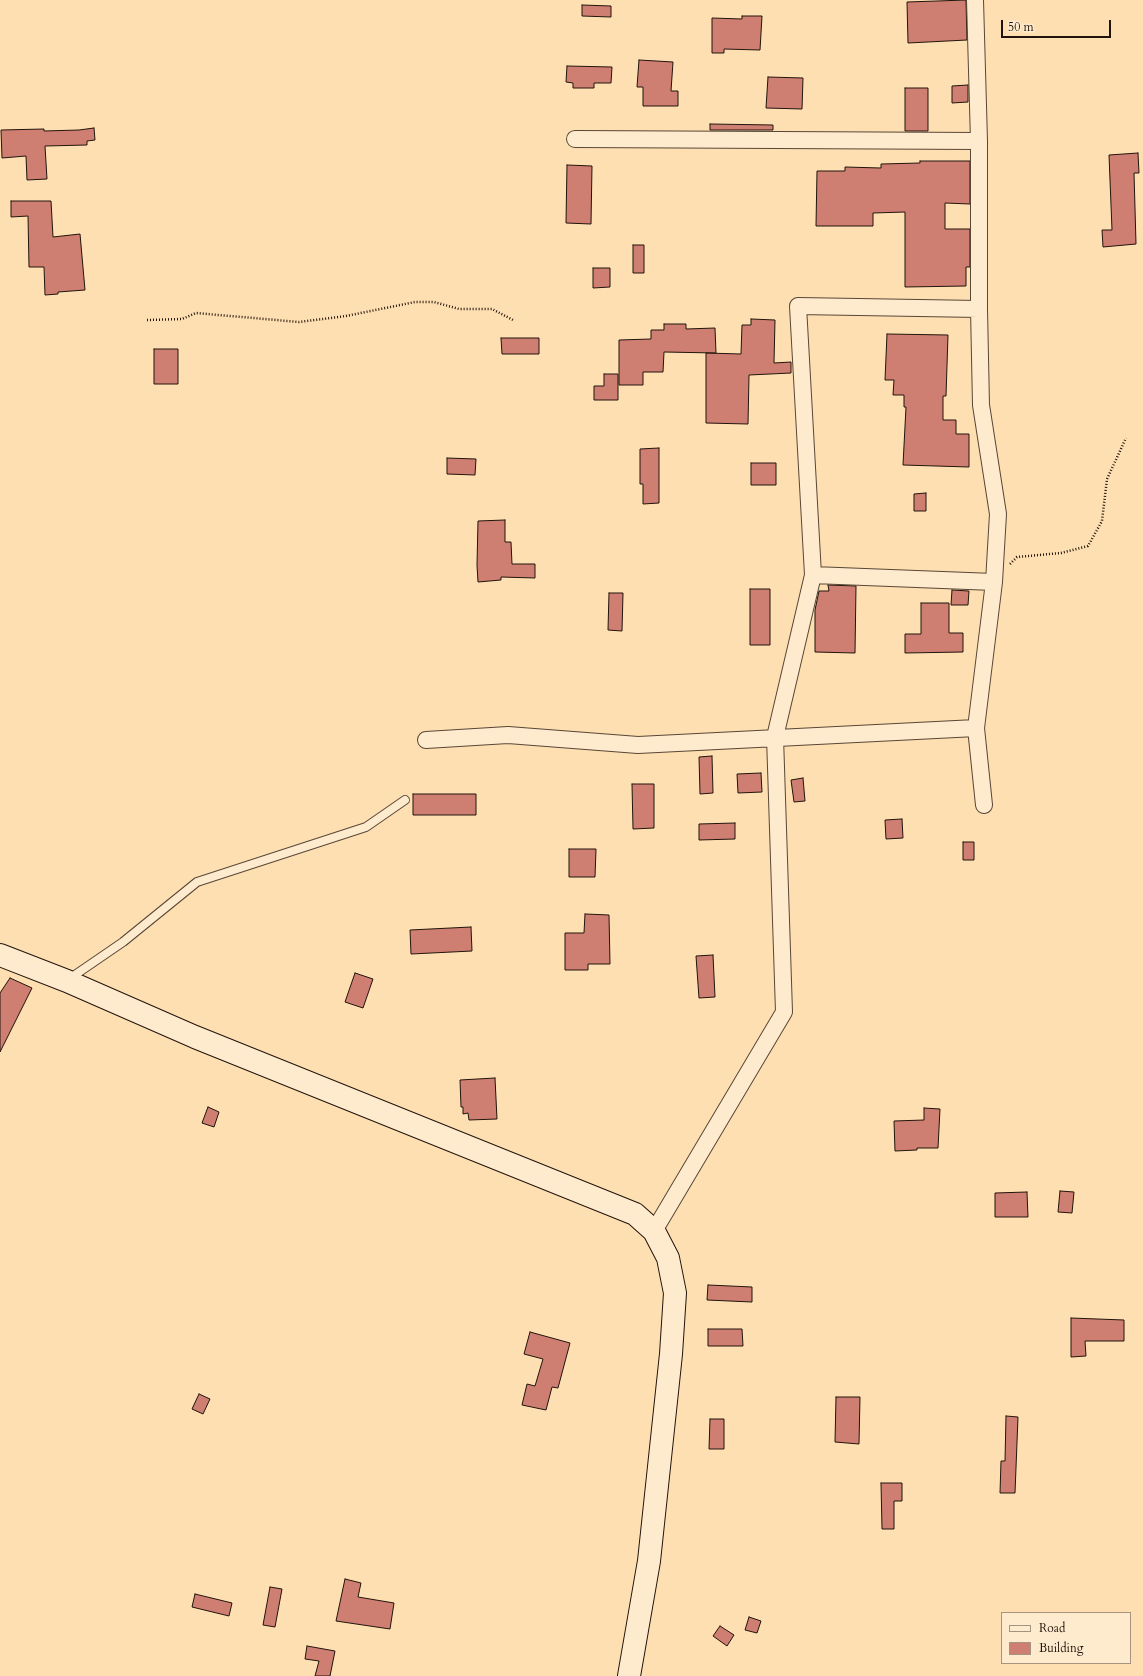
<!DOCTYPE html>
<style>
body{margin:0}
#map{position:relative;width:1143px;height:1676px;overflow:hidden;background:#fedfb2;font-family:Cardo,serif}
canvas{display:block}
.legend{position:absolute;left:1001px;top:1612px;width:130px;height:52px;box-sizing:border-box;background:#feeacd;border:1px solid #a69480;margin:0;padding:5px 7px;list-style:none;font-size:12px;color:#21140c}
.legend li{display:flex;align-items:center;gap:8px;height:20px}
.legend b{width:20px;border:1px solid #a69480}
.scale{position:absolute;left:1001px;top:20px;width:110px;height:18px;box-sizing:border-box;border:2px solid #21140c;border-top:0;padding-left:5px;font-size:12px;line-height:14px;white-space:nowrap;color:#21140c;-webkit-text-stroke:3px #feeacd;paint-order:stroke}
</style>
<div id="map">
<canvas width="1143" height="1676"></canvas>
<ul class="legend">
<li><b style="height:5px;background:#feeacd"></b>Road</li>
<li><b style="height:11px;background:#cf7e72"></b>Building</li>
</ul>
<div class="scale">50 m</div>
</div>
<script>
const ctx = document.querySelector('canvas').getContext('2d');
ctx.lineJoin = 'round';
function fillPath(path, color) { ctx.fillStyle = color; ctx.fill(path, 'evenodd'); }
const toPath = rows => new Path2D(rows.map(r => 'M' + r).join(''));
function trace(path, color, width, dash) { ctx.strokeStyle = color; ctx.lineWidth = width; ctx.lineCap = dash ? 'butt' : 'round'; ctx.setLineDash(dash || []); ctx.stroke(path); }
const building = toPath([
 [966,0,967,40,908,43,907,2,966,0],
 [582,5,611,6,611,17,582,16,582,5],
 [742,16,762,16,760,50,724,49,724,53,712,53,712,18,742,19,742,16],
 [639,60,673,62,671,91,678,91,678,106,643,106,643,87,637,87,639,60],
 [567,66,612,67,611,83,594,83,594,88,573,88,573,83,566,82,567,66],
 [768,77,803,78,802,109,766,108,768,77],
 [968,85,968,102,952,103,952,86,968,85],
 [905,88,928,88,928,131,905,131,905,88],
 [710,124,773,125,773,130,710,130,710,124],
 [94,128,95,140,87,141,87,145,45,146,47,179,27,180,26,156,2,158,1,130,44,129,44,131,79,130,94,128],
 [1138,153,1139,173,1134,173,1136,244,1103,247,1102,230,1112,230,1109,155,1138,153],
 [920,161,970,161,970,204,945,203,945,229,970,229,970,267,966,267,966,286,905,287,905,212,873,213,873,226,816,226,817,171,845,171,845,167,881,168,881,164,920,163,920,161],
 [567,165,592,166,591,224,566,223,567,165],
 [11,201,51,201,53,237,80,234,85,290,58,292,58,294,45,295,44,267,29,267,28,216,11,217,11,201],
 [633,245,644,245,644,273,633,273,633,245],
 [593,268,610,268,610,287,593,288,593,268],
 [751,319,775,320,774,363,791,362,791,373,749,375,748,424,706,423,706,353,741,354,742,325,751,325,751,319],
 [664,324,686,324,686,329,715,328,716,353,664,352,663,372,643,372,643,385,619,385,619,340,651,339,651,330,664,330,664,324],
 [887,334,948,335,946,396,943,396,943,420,956,420,956,434,969,434,969,467,903,465,906,407,904,407,904,395,893,395,894,380,885,380,887,334],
 [501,338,539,338,539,354,502,354,501,338],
 [154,349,178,349,178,384,154,384,154,349],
 [604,374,618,374,618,400,594,400,594,386,604,386,604,374],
 [659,448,659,503,643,504,643,484,640,484,640,449,659,448],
 [447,458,476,459,475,475,447,474,447,458],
 [751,463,776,463,776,485,751,485,751,463],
 [926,493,926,511,914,511,914,494,926,493],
 [505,520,505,542,511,542,512,564,535,564,535,578,501,577,501,580,478,582,477,565,478,521,505,520],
 [828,585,856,586,855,653,815,652,815,610,819,591,829,591,828,585],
 [750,589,770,589,770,645,750,645,750,589],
 [952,590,969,591,968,605,951,605,952,590],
 [609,593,623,593,622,631,608,630,609,593],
 [921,603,949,603,949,633,963,633,963,652,905,653,905,634,921,634,921,603],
 [712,756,713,793,700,794,699,757,712,756],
 [761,773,762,792,738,793,737,774,761,773],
 [803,778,805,801,794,802,791,780,803,778],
 [632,784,654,784,654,828,633,829,632,784],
 [413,794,476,794,476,815,413,815,413,794],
 [902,819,903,838,886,839,885,820,902,819],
 [735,823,735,839,699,840,699,824,735,823],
 [963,842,974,842,974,860,963,860,963,842],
 [569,849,596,849,595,877,569,877,569,849],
 [585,914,609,915,610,964,588,964,588,970,565,970,565,933,584,933,585,914],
 [471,927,472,951,411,954,410,930,471,927],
 [713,955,715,997,699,998,696,956,713,955],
 [355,973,373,979,363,1008,345,1002,355,973],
 [10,978,32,988,0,1052,0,993,10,978],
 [495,1078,497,1119,469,1120,468,1113,463,1114,463,1107,461,1107,460,1080,495,1078],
 [208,1107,219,1112,214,1127,202,1123,208,1107],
 [924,1108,940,1109,938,1148,917,1148,917,1150,895,1151,894,1121,924,1120,924,1108],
 [1060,1191,1074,1192,1072,1213,1058,1212,1060,1191],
 [1027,1192,1028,1217,995,1217,995,1193,1027,1192],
 [708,1285,752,1287,752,1302,707,1300,708,1285],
 [1071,1318,1124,1320,1124,1341,1085,1341,1086,1356,1071,1357,1071,1318],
 [708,1329,742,1329,743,1346,708,1346,708,1329],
 [530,1332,570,1343,558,1388,552,1387,546,1410,522,1405,527,1384,535,1386,543,1359,524,1354,530,1332],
 [199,1394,210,1399,203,1414,192,1409,199,1394],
 [836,1397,860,1397,859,1444,835,1442,836,1397],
 [1006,1416,1018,1417,1015,1493,1000,1493,1001,1461,1005,1461,1006,1416],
 [710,1419,724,1419,724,1449,709,1449,710,1419],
 [881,1483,902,1483,902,1501,894,1501,894,1529,882,1529,881,1483],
 [345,1579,361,1583,358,1597,394,1603,390,1629,336,1621,345,1579],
 [270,1587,282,1589,275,1627,263,1625,270,1587],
 [195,1594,232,1603,229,1616,192,1607,195,1594],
 [749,1617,761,1621,757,1633,745,1630,749,1617],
 [720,1626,734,1635,727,1646,713,1636,720,1626],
 [307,1646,335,1651,330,1676,315,1676,319,1661,305,1659,307,1646]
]);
fillPath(building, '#cf7e72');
trace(building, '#21140c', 1);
const lane = toPath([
 [69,979,123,942,197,882,366,827,405,800]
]);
const street = toPath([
 [975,0,979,141,979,309,981,405,998,514,994,582,976,728,984,805],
 [575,139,979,141],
 [813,575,994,582],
 [426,740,508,735,638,745,976,728],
 [654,1231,784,1012,775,737,813,575,798,306,979,309]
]);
const secondary = toPath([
 [0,955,67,981,195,1037,635,1214,654,1231,668,1258,675,1293,671,1354,649,1561,629,1676]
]);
trace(lane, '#584736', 10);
trace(street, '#584736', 18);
trace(secondary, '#21140c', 24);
trace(toPath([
 [147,320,182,319,196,313,299,322,346,316,415,302,434,302,459,309,492,309,513,320],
 [1010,564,1017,557,1061,553,1088,546,1102,521,1107,479,1126,438]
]), '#21140c', 2.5, [1, 2]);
trace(lane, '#feeacd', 8);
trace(street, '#feeacd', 16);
trace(secondary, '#feeacd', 22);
</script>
